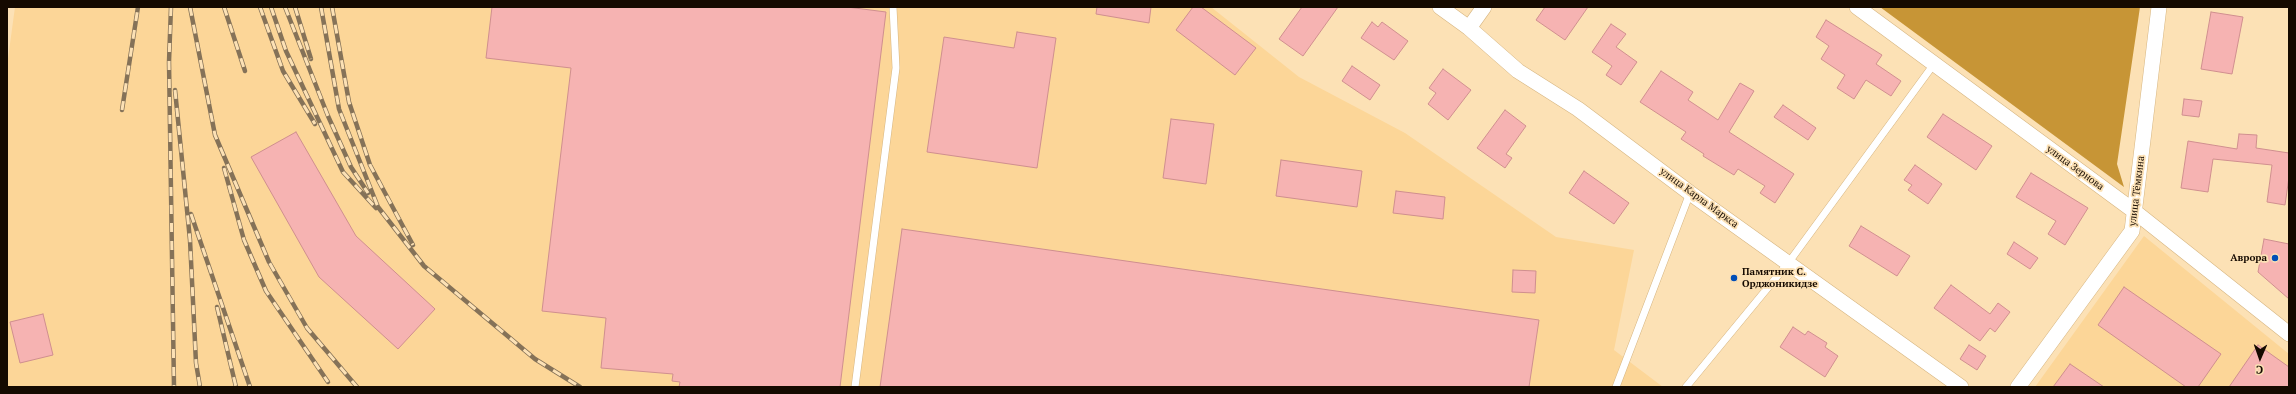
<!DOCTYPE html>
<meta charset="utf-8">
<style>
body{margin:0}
#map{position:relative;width:2296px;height:394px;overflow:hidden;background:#fce1b5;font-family:"PT Serif",serif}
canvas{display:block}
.frame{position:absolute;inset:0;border:8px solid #150a00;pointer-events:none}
.north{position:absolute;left:2240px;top:338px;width:40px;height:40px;-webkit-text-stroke:3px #fce1b5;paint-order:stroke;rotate:182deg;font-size:11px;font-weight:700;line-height:16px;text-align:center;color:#150a00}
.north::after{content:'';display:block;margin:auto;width:14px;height:18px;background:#150a00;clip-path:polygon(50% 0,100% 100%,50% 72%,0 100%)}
</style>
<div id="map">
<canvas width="2296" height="394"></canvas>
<div class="frame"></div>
<div class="north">С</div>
</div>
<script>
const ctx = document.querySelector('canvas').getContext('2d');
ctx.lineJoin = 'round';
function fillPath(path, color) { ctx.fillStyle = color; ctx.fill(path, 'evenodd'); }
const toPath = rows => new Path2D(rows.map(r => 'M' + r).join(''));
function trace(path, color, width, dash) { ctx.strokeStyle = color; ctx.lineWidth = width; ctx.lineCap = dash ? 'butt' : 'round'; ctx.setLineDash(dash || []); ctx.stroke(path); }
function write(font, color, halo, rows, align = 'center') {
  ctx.font = font + ' "PT Serif",serif'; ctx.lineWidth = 3.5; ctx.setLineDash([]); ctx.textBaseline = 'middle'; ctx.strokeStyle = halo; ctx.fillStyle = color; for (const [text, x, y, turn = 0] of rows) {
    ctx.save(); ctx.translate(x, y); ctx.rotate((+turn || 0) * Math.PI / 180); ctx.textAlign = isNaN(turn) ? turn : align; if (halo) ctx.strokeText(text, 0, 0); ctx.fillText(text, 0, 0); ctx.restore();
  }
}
fillPath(toPath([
 [15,7,1211,7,1299,77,1405,133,1556,237,1634,250,1614,350,1663,387,7,387,7,66],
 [2144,236,2289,354,2289,387,2035,387]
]), '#fcd698');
fillPath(toPath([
 [1880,7,2140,7,2117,164,2124,187]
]), '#c79536');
const building = toPath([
 [492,7,847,7,886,12,840,387,679,387,680,382,672,381,673,374,601,368,606,318,542,311,571,68,486,58,492,7],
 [1097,7,1151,7,1149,23,1096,14,1097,7],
 [1193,7,1201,7,1256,48,1235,75,1176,30,1193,7],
 [1302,7,1338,7,1303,56,1279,39,1302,7],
 [1545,7,1588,7,1565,40,1536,20,1545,7],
 [2211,12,2243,17,2232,74,2201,69,2211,12],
 [1826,20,1882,55,1876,64,1901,81,1891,96,1866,80,1854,99,1837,88,1845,75,1821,59,1829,46,1816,37,1826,20],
 [1372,22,1378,27,1382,22,1408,41,1394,60,1361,38,1372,22],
 [1611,24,1626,34,1616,47,1637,62,1621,85,1606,75,1612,66,1592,52,1611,24],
 [1017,32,1056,38,1037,168,927,152,944,37,1014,48,1017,32],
 [1352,66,1380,85,1370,100,1342,81,1352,66],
 [1443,69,1471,90,1448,120,1428,104,1436,93,1429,88,1443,69],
 [1661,71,1693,92,1688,100,1718,120,1740,83,1754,91,1729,132,1794,174,1775,203,1760,193,1765,186,1738,169,1734,175,1703,156,1704,154,1681,139,1686,132,1640,102,1661,71],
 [2184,99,2202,101,2199,117,2182,115,2184,99],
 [1783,105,1816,128,1808,140,1774,117,1783,105],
 [1505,110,1526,126,1506,154,1512,158,1505,168,1477,148,1505,110],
 [1943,114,1992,146,1976,170,1927,137,1943,114],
 [1171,119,1214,124,1206,184,1163,178,1171,119],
 [296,132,356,236,435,309,398,349,319,277,251,157,296,132],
 [2239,134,2257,135,2256,148,2289,153,2289,177,2285,205,2267,202,2272,165,2213,159,2208,192,2181,188,2188,141,2237,149,2239,134],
 [1281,160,1362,171,1357,207,1276,196,1281,160],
 [1915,165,1942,184,1928,204,1908,190,1912,185,1904,180,1915,165],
 [1584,171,1629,203,1614,224,1569,193,1584,171],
 [2031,173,2088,208,2065,245,2048,234,2056,221,2016,197,2031,173],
 [1396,191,1445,197,1443,219,1393,213,1396,191],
 [1861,226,1910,256,1897,276,1849,246,1861,226],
 [902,229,1539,320,1529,387,880,387,902,229],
 [2264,239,2289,244,2289,299,2258,272,2264,239],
 [2014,242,2038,258,2030,269,2007,254,2014,242],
 [1513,270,1536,271,1535,293,1512,292,1513,270],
 [1951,285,1990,314,1998,303,2010,312,1995,332,1990,328,1980,341,1934,308,1951,285],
 [2124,287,2221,354,2198,387,2186,387,2098,325,2124,287],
 [43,314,53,355,20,363,10,322,43,314],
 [1793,327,1805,335,1808,331,1827,343,1825,347,1838,356,1825,377,1780,347,1793,327],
 [1969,345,1986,356,1977,370,1960,359,1969,345],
 [2258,345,2289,367,2289,387,2229,387,2258,345],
 [2070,364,2104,387,2053,387,2070,364]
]);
fillPath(building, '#f6b3b2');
trace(building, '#d08f8f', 1);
const service = toPath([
 [855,387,896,68,893,7],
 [1616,387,1690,193],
 [1686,387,1789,262,1934,64]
]);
const minor = toPath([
 [1440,7,1469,28,1518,71,1578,109,1690,193,1961,387],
 [1857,7,2134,211,2289,334],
 [1469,28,1484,7],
 [2018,387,2132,231,2159,7]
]);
trace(service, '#d6b580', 8);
trace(minor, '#d6b580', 16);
trace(service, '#fff', 7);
trace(minor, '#fff', 15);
const rail = toPath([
 [171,7,169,62,174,387],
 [190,7,215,135,269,262,307,328,357,387],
 [224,7,245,71],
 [260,7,283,71,315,124],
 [271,7,286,51,343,172,376,208],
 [285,7,328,116,351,167,368,193],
 [295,7,311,59],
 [321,7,339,109,378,207,424,266,535,359,580,387],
 [332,7,349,102,370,165,413,245],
 [175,90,190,240,196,363,200,387],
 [122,110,138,7],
 [224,168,244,240,266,291,328,382],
 [191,214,250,387],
 [217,307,236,387]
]);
trace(rail, '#857258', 4.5);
trace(rail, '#fce1b5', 3, [9]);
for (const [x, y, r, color] of [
 [2275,258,4,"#004eb7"],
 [1734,278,4,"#004eb7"]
]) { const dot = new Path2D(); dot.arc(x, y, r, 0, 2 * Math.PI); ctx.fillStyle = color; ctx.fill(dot); trace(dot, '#fce1b5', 1.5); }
write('10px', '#150a00', '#fce1b5', [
 ["улица Зернова",2075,168,36],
 ["улица Тёмкина",2137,191,-83],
 ["улица Карла Маркса",1699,198,36]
]);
write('bold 10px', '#150a00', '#fce1b5', [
 ["Аврора",2267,258],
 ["Памятник С.",1742,272,"left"],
 ["Орджоникидзе",1742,284,"left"]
], 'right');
</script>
